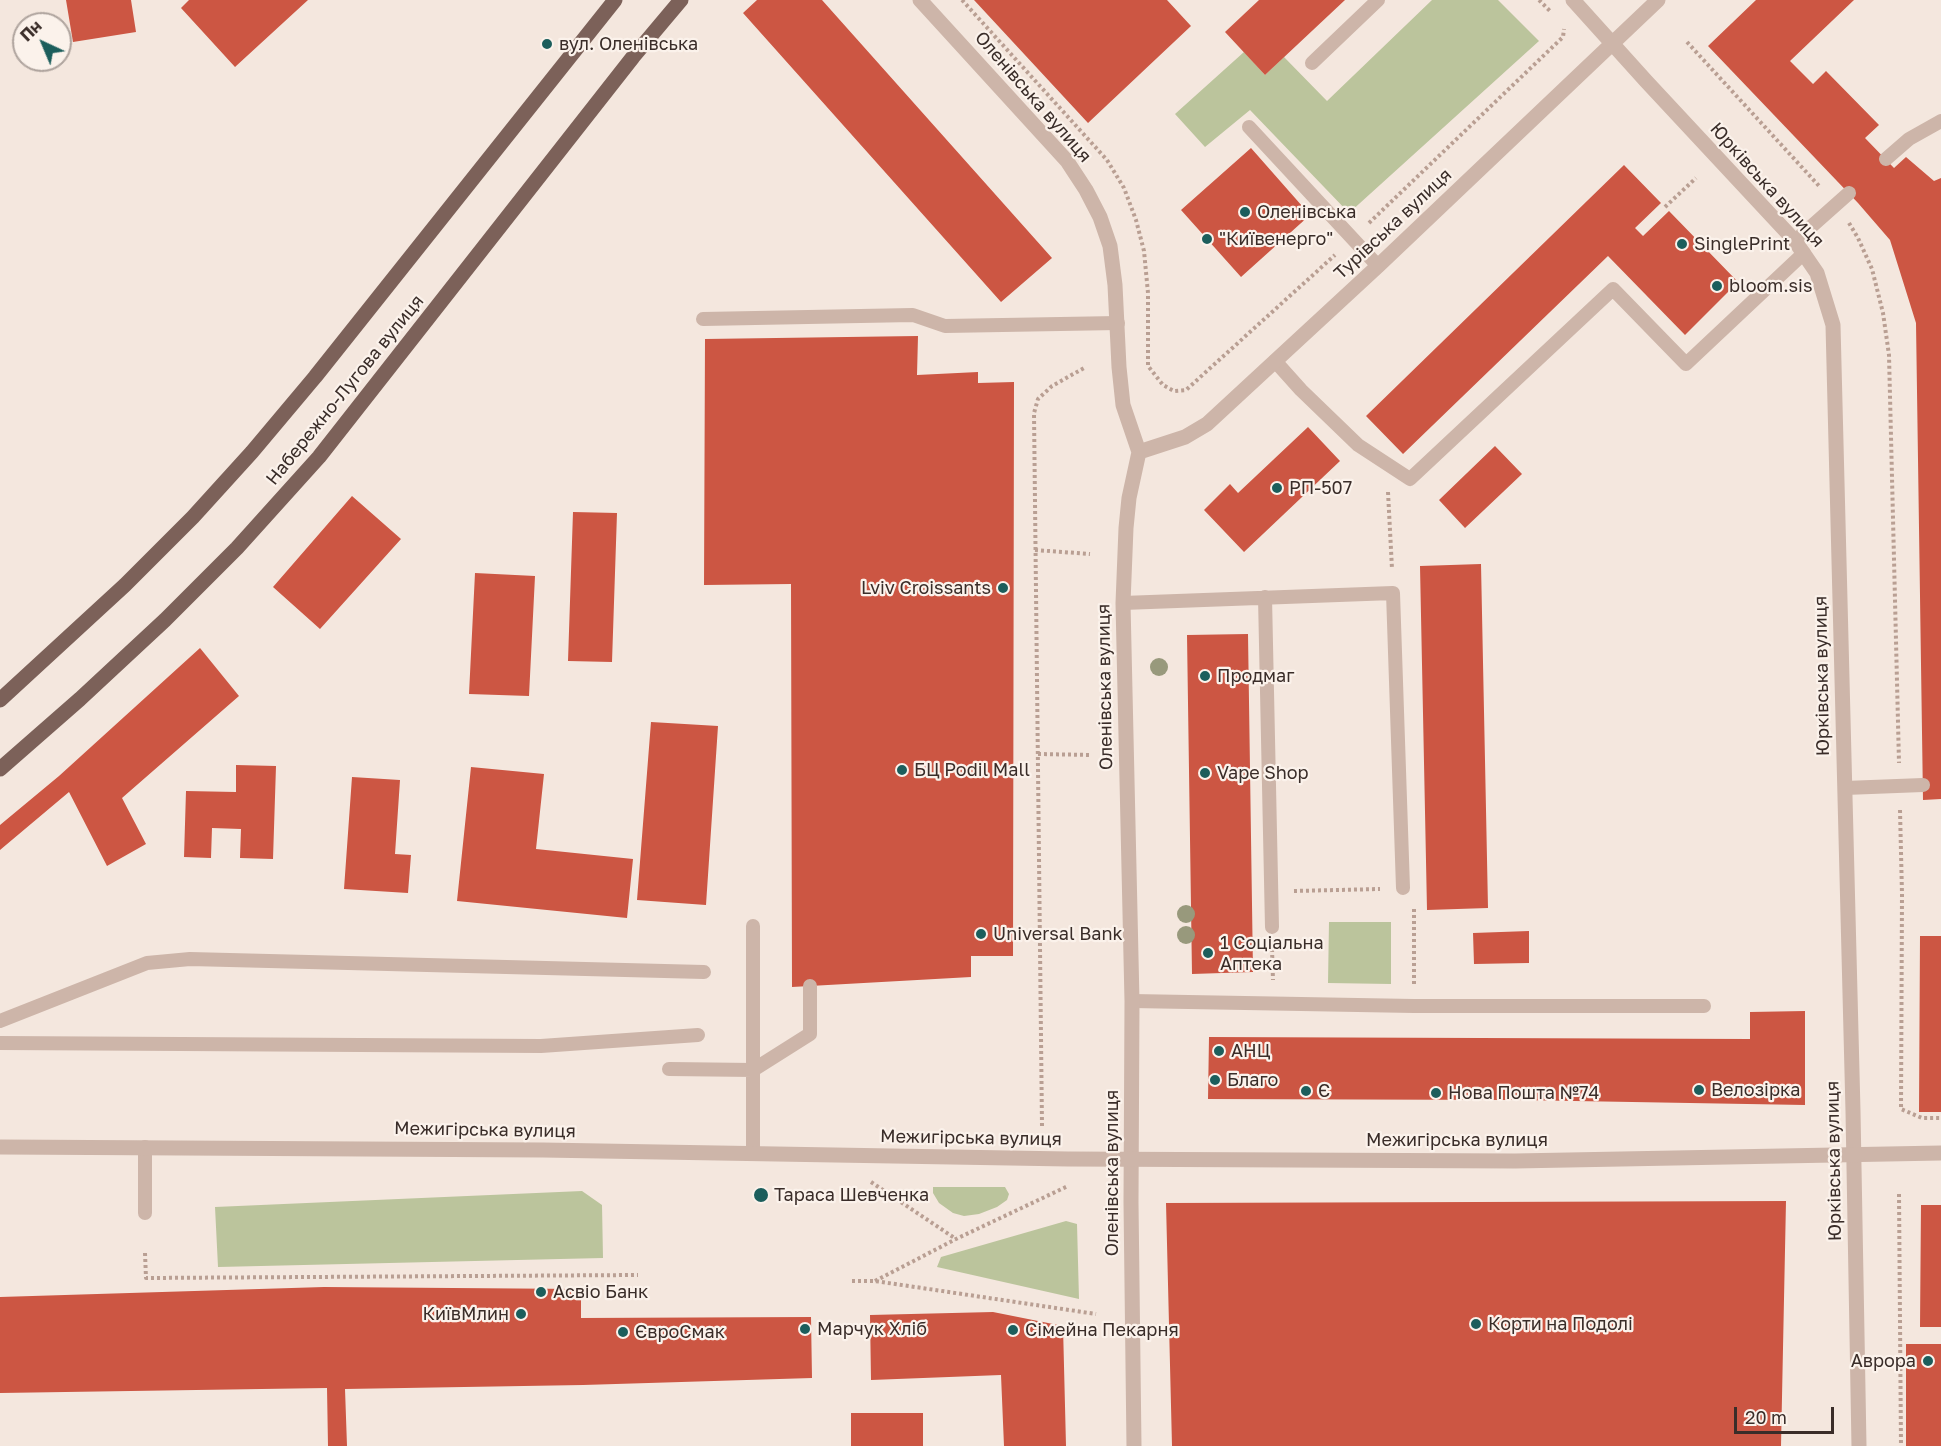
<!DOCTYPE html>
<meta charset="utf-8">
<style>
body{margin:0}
#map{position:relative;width:1941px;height:1446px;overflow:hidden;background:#f4e7de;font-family:"Golos Text",sans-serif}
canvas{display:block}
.north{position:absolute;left:12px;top:12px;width:60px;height:60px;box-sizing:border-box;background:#fbf2eb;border:2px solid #aea39d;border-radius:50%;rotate:316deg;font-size:16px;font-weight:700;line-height:24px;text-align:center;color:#3a2d29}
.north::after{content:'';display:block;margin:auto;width:21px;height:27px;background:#1c5e5c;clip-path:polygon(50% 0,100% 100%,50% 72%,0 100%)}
.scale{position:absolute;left:1734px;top:1407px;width:100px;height:27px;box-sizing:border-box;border:3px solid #3a2d29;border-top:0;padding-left:8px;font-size:18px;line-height:21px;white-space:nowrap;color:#3a2d29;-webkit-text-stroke:4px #fbf2eb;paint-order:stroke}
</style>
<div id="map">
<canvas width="1941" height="1446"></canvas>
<div class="north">Пн</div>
<div class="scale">20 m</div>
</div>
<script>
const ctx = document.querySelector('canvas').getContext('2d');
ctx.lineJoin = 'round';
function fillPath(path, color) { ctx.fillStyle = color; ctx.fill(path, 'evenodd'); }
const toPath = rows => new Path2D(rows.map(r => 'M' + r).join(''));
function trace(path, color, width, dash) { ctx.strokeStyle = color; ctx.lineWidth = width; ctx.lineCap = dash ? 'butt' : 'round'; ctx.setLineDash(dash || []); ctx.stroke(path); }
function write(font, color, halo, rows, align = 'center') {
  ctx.font = font + ' "Golos Text",sans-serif'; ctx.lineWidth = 4.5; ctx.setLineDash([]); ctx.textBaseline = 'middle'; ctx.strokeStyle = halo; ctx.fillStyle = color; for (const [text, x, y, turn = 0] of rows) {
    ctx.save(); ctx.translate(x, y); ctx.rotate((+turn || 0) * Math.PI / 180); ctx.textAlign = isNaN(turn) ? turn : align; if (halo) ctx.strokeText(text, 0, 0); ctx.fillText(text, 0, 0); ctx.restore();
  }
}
fillPath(toPath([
 [1432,0,1498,0,1539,41,1349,213,1250,110,1205,147,1175,114,1244,52,1265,75,1284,57,1327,101],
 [1329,922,1391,922,1391,984,1328,983],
 [933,1187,1005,1187,1009,1194,1007,1200,997,1207,979,1214,964,1216,953,1213,939,1203,933,1193],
 [582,1191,602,1205,603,1258,218,1267,215,1207],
 [1066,1221,1077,1224,1079,1299,937,1267,941,1257]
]), '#bbc49c');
fillPath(toPath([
 [66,0,131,0,136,32,73,42],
 [189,0,308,0,235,67,181,8],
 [757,0,822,0,1052,258,1001,302,743,13],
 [974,0,1167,0,1191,26,1088,123],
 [1259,0,1345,0,1265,75,1225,32],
 [1756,0,1854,0,1790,61,1813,84,1826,71,1879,125,1865,138,1894,168,1906,157,1934,181,1941,178,1941,799,1923,800,1916,323,1890,240,1858,203,1708,46],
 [1251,148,1310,215,1241,277,1181,210],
 [1624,165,1661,203,1635,228,1643,236,1669,211,1738,282,1685,335,1608,256,1403,454,1366,416],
 [918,336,917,375,978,372,978,383,1014,382,1013,956,971,956,971,977,792,987,791,584,704,585,705,339],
 [1308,427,1340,461,1244,552,1204,510,1230,484,1238,493],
 [1495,446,1522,474,1465,528,1439,500],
 [352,496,401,539,320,629,273,587],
 [573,512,617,513,612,662,568,661],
 [1481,564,1488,908,1427,910,1420,566],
 [475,573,535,576,529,696,469,694],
 [1248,634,1253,972,1192,974,1187,635],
 [200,648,239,696,122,798,146,844,107,866,69,792,0,850,0,825,59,776],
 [651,722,718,726,706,905,637,900],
 [236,765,276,766,273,859,240,858,241,829,212,828,211,858,184,857,186,791,236,792],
 [471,767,544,774,536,849,633,859,627,918,457,901],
 [352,777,400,780,395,854,411,855,408,893,344,889],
 [1529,931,1529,963,1474,964,1473,933],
 [1920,936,1941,936,1941,1112,1919,1112],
 [1805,1011,1805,1105,1517,1100,1208,1099,1209,1037,1750,1039,1750,1012],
 [1786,1201,1781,1446,1172,1446,1166,1203],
 [1921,1205,1941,1205,1941,1327,1920,1327],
 [324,1287,581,1289,581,1318,811,1317,812,1378,583,1385,345,1389,347,1446,328,1446,327,1388,0,1393,0,1297],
 [993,1312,1063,1326,1066,1446,1004,1446,1001,1375,871,1380,870,1315],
 [1906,1344,1941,1344,1941,1446,1906,1446],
 [851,1413,923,1413,923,1446,851,1446]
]), '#cc5643');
trace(toPath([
 [962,0,1107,160,1124,188,1136,220,1144,251,1148,293,1148,366,1163,385,1174,391,1186,390,1335,255],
 [1539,0,1550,11],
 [1687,42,1820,187],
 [1665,207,1696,178],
 [1369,223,1563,37,1564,29],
 [1849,223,1858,238,1872,269,1883,313,1889,355,1899,763],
 [1388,492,1392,569],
 [1035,550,1090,554],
 [1038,754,1091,755],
 [1900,810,1902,894,1901,1109,1922,1118,1941,1118],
 [1294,891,1380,889],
 [1272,949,1273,980],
 [1414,984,1414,908],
 [1042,1126,1034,413,1038,399,1052,386,1084,368],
 [871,1182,956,1239],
 [1899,1194,1901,1446],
 [145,1253,146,1278,638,1275],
 [852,1281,875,1281,1096,1314],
 [875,1281,956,1239,1068,1186]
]), '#b99f93', 4, [3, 3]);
trace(toPath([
 [1312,63,1378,0],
 [1249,127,1378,266],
 [1886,159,1909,139,1941,121],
 [1795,241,1849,193],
 [703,319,913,315,945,326,1118,323],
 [1275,361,1301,390,1358,445,1410,479,1613,289,1686,364,1804,253],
 [1265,597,1272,927],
 [1123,603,1393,593,1403,888],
 [1845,788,1923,785],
 [1132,1001,1414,1006,1704,1006],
 [0,1021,147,963,190,959,704,972],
 [0,1043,541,1046,698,1035],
 [669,1069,753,1070,810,1034,810,986],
 [145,1147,145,1213],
 [753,1153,753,926]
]), '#cdb5a9', 14);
trace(toPath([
 [920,0,1067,161,1086,190,1100,217,1110,246,1115,285,1119,367,1123,405,1139,452,1129,498,1126,528,1123,603,1132,1001,1131,1202,1134,1446],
 [1573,0,1646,81,1795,241,1817,273,1833,325,1853,1111,1859,1446],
 [1139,452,1185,437,1207,424,1378,266,1658,0]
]), '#cdb5a9', 15);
trace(toPath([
 [0,1147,543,1150,1068,1159,1515,1161,1941,1153]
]), '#cdb5a9', 15);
trace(toPath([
 [0,700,125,585,193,517,252,452,315,377,615,0],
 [0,769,80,699,165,620,237,548,319,457,633,57,681,0]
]), '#7c6159', 15);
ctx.fillStyle = '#98997c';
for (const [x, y] of [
 [1159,667],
 [1186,914],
 [1186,935]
]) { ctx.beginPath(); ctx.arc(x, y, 9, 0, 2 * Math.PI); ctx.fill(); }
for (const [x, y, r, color] of [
 [547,44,6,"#1c5e5c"],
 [1245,212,6,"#1c5e5c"],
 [1207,239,6,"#1c5e5c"],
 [1682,244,6,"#1c5e5c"],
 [1717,286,6,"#1c5e5c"],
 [1277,488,6,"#1c5e5c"],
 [1003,588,6,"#1c5e5c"],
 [1205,676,6,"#1c5e5c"],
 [902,770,6,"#1c5e5c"],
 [1205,773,6,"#1c5e5c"],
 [981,934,6,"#1c5e5c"],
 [1208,953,6,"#1c5e5c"],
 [1219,1051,6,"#1c5e5c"],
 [1215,1080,6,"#1c5e5c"],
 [1699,1090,6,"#1c5e5c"],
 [1306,1091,6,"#1c5e5c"],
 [1436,1093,6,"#1c5e5c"],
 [761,1195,8,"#1c5e5c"],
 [541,1292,6,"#1c5e5c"],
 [521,1314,6,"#1c5e5c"],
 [1476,1324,6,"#1c5e5c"],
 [805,1329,6,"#1c5e5c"],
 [1013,1330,6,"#1c5e5c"],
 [623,1332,6,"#1c5e5c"],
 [1928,1361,6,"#1c5e5c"]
]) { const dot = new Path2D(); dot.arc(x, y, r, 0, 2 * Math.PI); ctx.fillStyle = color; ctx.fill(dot); trace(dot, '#fbf2eb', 2); }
write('18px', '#3a2d29', '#fbf2eb', [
 ["вул. Оленівська",559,44],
 ["Оленівська",1257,212],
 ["\"Київенерго\"",1219,239],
 ["SinglePrint",1694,244],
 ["bloom.sis",1729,286],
 ["РП-507",1289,488],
 ["Lviv Croissants",991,588,"right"],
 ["Продмаг",1217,676],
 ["БЦ Podil Mall",914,770],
 ["Vape Shop",1217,773],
 ["Universal Bank",993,934],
 ["1 Соціальна",1220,943],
 ["Аптека",1220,964],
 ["АНЦ",1231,1051],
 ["Благо",1227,1080],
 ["Велозірка",1711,1090],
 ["Є",1318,1091],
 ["Нова Пошта №74",1448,1093],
 ["Тараса Шевченка",774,1195],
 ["Асвіо Банк",553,1292],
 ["КиївМлин",509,1314,"right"],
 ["Корти на Подолі",1488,1324],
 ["Марчук Хліб",817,1329],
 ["Сімейна Пекарня",1025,1330],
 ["ЄвроСмак",635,1332],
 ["Аврора",1916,1361,"right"]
], 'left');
write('18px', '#3a2d29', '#fbf2eb', [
 ["Оленівська вулиця",1033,97,49],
 ["Юрківська вулиця",1767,185,48],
 ["Турівська вулиця",1393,224,-43],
 ["Набережно-Лугова вулиця",345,390,-51],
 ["Юрківська вулиця",1822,676,-91],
 ["Оленівська вулиця",1105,687,-91],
 ["Межигірська вулиця",485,1130,1],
 ["Межигірська вулиця",971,1138,1],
 ["Межигірська вулиця",1457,1140],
 ["Юрківська вулиця",1834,1161,-91],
 ["Оленівська вулиця",1112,1173,-90]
]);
</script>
